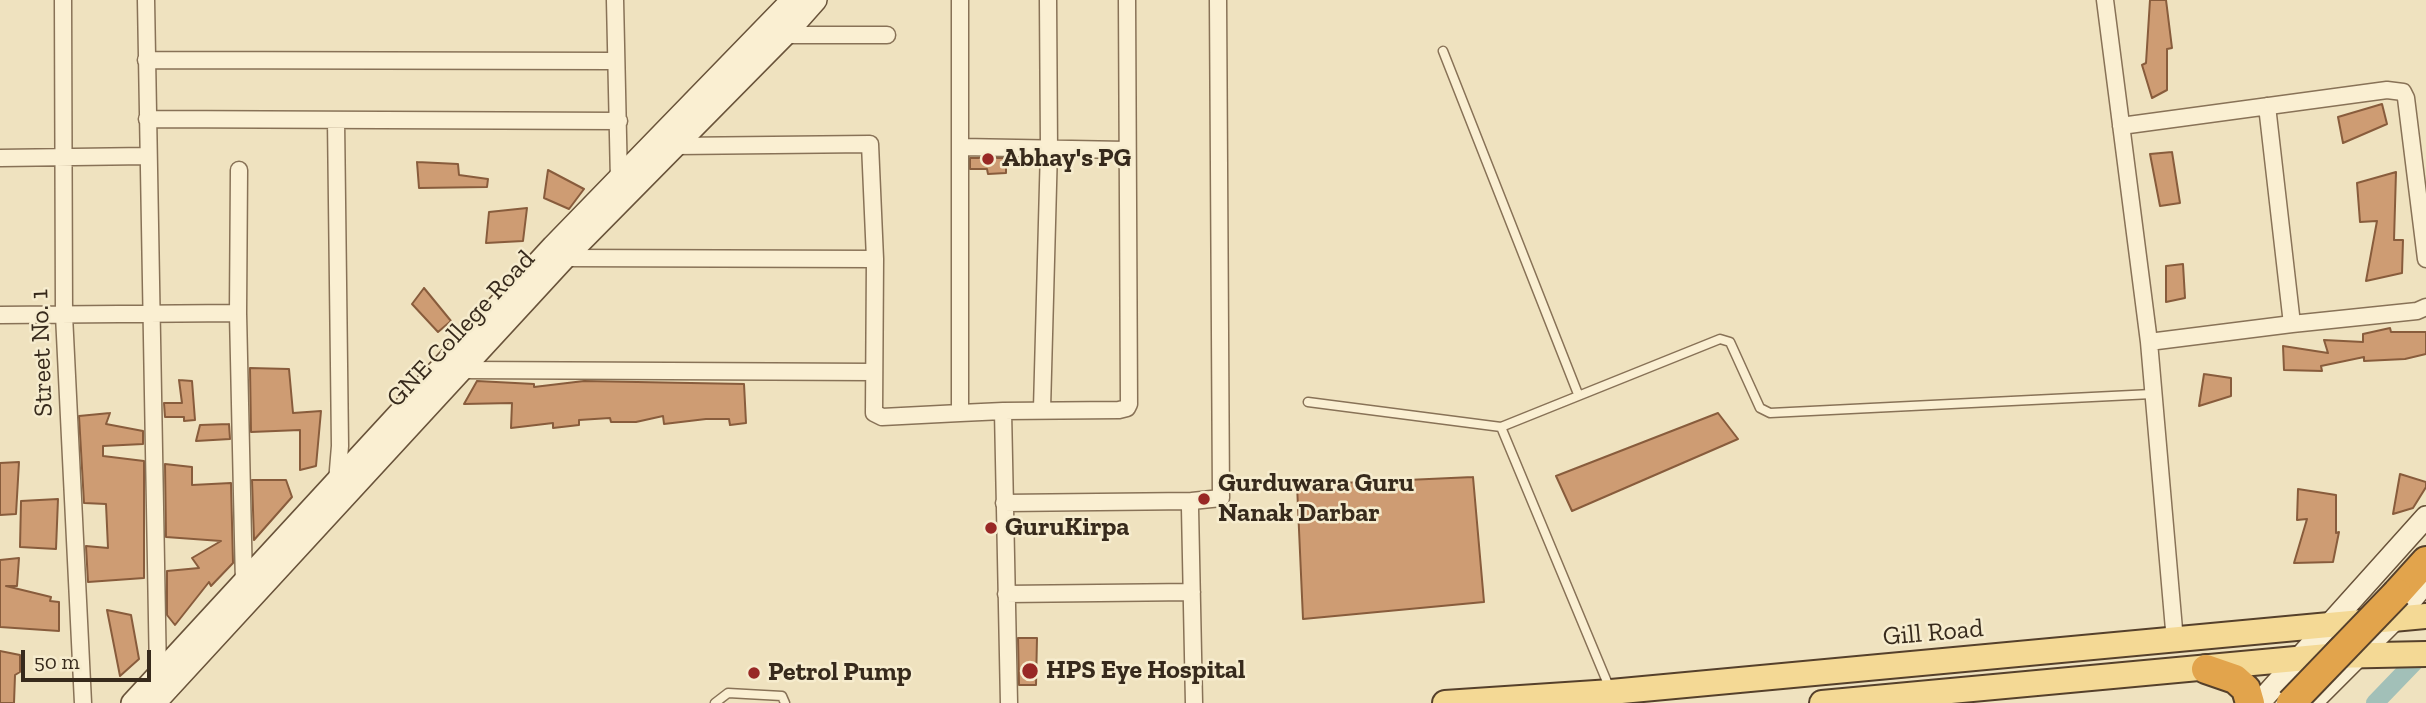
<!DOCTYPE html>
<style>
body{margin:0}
#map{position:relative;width:2426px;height:703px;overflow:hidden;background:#efe2bf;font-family:"Zilla Slab",serif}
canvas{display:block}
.scale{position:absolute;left:21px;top:650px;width:130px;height:32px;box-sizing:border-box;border:4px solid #372a1c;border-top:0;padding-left:9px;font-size:21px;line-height:24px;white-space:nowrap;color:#372a1c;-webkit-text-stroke:5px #f6ecce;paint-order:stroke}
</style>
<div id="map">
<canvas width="2426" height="703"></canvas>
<div class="scale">50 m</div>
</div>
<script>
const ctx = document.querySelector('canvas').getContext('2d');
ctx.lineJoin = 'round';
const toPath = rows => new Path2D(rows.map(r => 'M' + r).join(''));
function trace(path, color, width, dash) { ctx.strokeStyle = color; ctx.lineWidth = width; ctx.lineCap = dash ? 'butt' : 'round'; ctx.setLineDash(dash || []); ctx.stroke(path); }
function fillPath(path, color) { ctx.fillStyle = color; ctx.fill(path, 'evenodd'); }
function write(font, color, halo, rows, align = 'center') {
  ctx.font = font + ' "Zilla Slab",serif'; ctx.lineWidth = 5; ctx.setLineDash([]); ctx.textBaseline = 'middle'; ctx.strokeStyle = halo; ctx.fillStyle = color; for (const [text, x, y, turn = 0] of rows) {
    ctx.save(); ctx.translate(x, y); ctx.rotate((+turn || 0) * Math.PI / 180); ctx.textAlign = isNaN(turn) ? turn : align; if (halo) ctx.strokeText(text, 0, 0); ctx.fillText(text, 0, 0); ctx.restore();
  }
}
trace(toPath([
 [2375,703,2426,650]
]), '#a2c0b8', 18);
const building = toPath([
 [2150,0,2166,0,2172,48,2167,49,2167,90,2152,98,2142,65,2146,63,2150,0],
 [2382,104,2387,124,2343,143,2338,117,2382,104],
 [2172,152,2180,203,2160,206,2150,154,2172,152],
 [970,158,1006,158,1006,173,988,174,987,169,970,169,970,158],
 [417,162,458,164,459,175,488,179,487,187,419,188,417,162],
 [548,170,584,189,569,209,544,198,548,170],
 [2396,172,2394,240,2403,240,2402,273,2366,281,2377,221,2360,222,2357,183,2396,172],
 [527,208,523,241,486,243,489,212,527,208],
 [2183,264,2185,298,2166,302,2166,266,2183,264],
 [424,288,451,321,438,332,412,304,424,288],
 [2390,328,2391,332,2426,332,2426,354,2405,359,2364,361,2364,357,2321,366,2322,371,2284,370,2283,346,2328,353,2324,340,2363,342,2363,334,2390,328],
 [250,368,289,369,293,413,321,411,316,466,300,470,300,430,251,432,250,368],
 [2204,374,2231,378,2231,396,2199,406,2204,374],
 [179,380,192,381,195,420,184,421,184,417,165,417,164,403,182,403,179,380],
 [477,381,534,384,534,387,584,381,744,384,746,423,730,425,729,419,706,419,664,424,663,416,636,422,611,422,610,418,579,420,579,425,553,428,553,423,511,428,512,403,464,404,477,381],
 [110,413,106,424,143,431,143,444,103,446,103,456,144,461,144,578,88,582,86,546,108,548,106,504,84,503,79,416,110,413],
 [1718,413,1738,439,1572,511,1556,476,1718,413],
 [229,424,230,439,196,441,200,425,229,424],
 [19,462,16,514,0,515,0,463,19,462],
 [165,464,192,467,192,485,231,483,233,563,211,586,209,582,175,625,167,615,167,571,199,568,192,558,221,541,166,537,165,464],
 [2400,474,2426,482,2426,487,2413,508,2393,514,2400,474],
 [1473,477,1484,602,1303,619,1297,485,1473,477],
 [252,480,286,480,292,497,254,540,252,480],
 [2298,489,2336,495,2336,533,2339,532,2333,562,2294,563,2307,519,2297,520,2298,489],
 [58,499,56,549,20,547,21,501,58,499],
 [19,558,17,586,6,586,51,597,50,601,59,602,59,631,0,627,0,560,19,558],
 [107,610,131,615,139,659,120,676,107,610],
 [1018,638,1037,638,1036,685,1019,685,1018,638],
 [0,651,20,655,20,672,15,675,14,703,0,703,0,651]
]);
fillPath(building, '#ce9c73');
trace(building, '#885c3c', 2);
const lane = toPath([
 [1443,51,1578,394],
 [1308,402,1501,427],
 [1610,689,1501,427,1720,339,1730,342,1760,408,1770,413,2152,394],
 [715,703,728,693,782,696,785,703]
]);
const street = toPath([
 [63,0,64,315,83,703],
 [146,0,158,675],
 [615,0,619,181],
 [960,0,960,413,1003,411],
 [2105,0,2149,342,2175,641],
 [785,35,887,35],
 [146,60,616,61],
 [147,119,619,121],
 [336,120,340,446,337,482],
 [2121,126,2387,90,2403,92,2406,98,2426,259],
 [675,146,870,144,875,259,874,413,882,417,960,413],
 [962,147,1126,150],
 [0,158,147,156],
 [239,170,238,313,244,584],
 [565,258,875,259],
 [0,315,238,313],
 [2292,324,2417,311,2426,307],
 [2149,342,2292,324,2267,106],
 [462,370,874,372],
 [1042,409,1049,148,1048,0],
 [1004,503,1192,501],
 [1006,594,1192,592],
 [1009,703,1003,411,1119,410,1127,408,1129,404,1127,0],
 [1194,703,1190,508,1192,501,1221,498,1218,0]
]);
const secondary = toPath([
 [132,703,553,246,792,0],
 [155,703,565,258,785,35,816,0],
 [2259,703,2426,517],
 [2311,703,2396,618,2426,582]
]);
const primary = toPath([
 [1445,703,1611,692,2426,616],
 [1822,703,2328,656,2426,654]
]);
const highway = toPath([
 [2397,593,2426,561],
 [2206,669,2235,679,2246,689,2250,703]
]);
trace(lane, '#887257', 11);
trace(street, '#887257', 19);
trace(secondary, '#69533a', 24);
trace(primary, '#55402b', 28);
trace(highway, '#55402b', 32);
trace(lane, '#faefd2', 8);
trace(street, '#faefd2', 16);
trace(secondary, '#faefd2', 21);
trace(primary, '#f4d995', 24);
trace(highway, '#e2a44c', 28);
const highwayBridge = toPath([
 [2291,703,2397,593]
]);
trace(highwayBridge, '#55402b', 32, []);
trace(highwayBridge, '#e2a44c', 28);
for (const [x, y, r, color] of [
 [988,159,7,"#982825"],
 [1204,499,7,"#982825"],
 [991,528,7,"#982825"],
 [1030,671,9,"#982825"],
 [754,673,7,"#982825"]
]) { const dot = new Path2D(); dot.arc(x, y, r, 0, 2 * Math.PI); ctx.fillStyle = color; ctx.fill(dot); trace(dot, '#f6ecce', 2.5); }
write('bold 26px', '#372a1c', '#f6ecce', [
 ["Abhay's PG",1002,159],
 ["Gurduwara Guru",1218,484],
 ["Nanak Darbar",1218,514],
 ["GuruKirpa",1005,528],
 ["HPS Eye Hospital",1046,671],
 ["Petrol Pump",768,673]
], 'left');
write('26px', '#372a1c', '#f6ecce', [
 ["GNE College Road",461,329,-47],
 ["Street No. 1",42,353,-92],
 ["Gill Road",1933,633,-5]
]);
</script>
